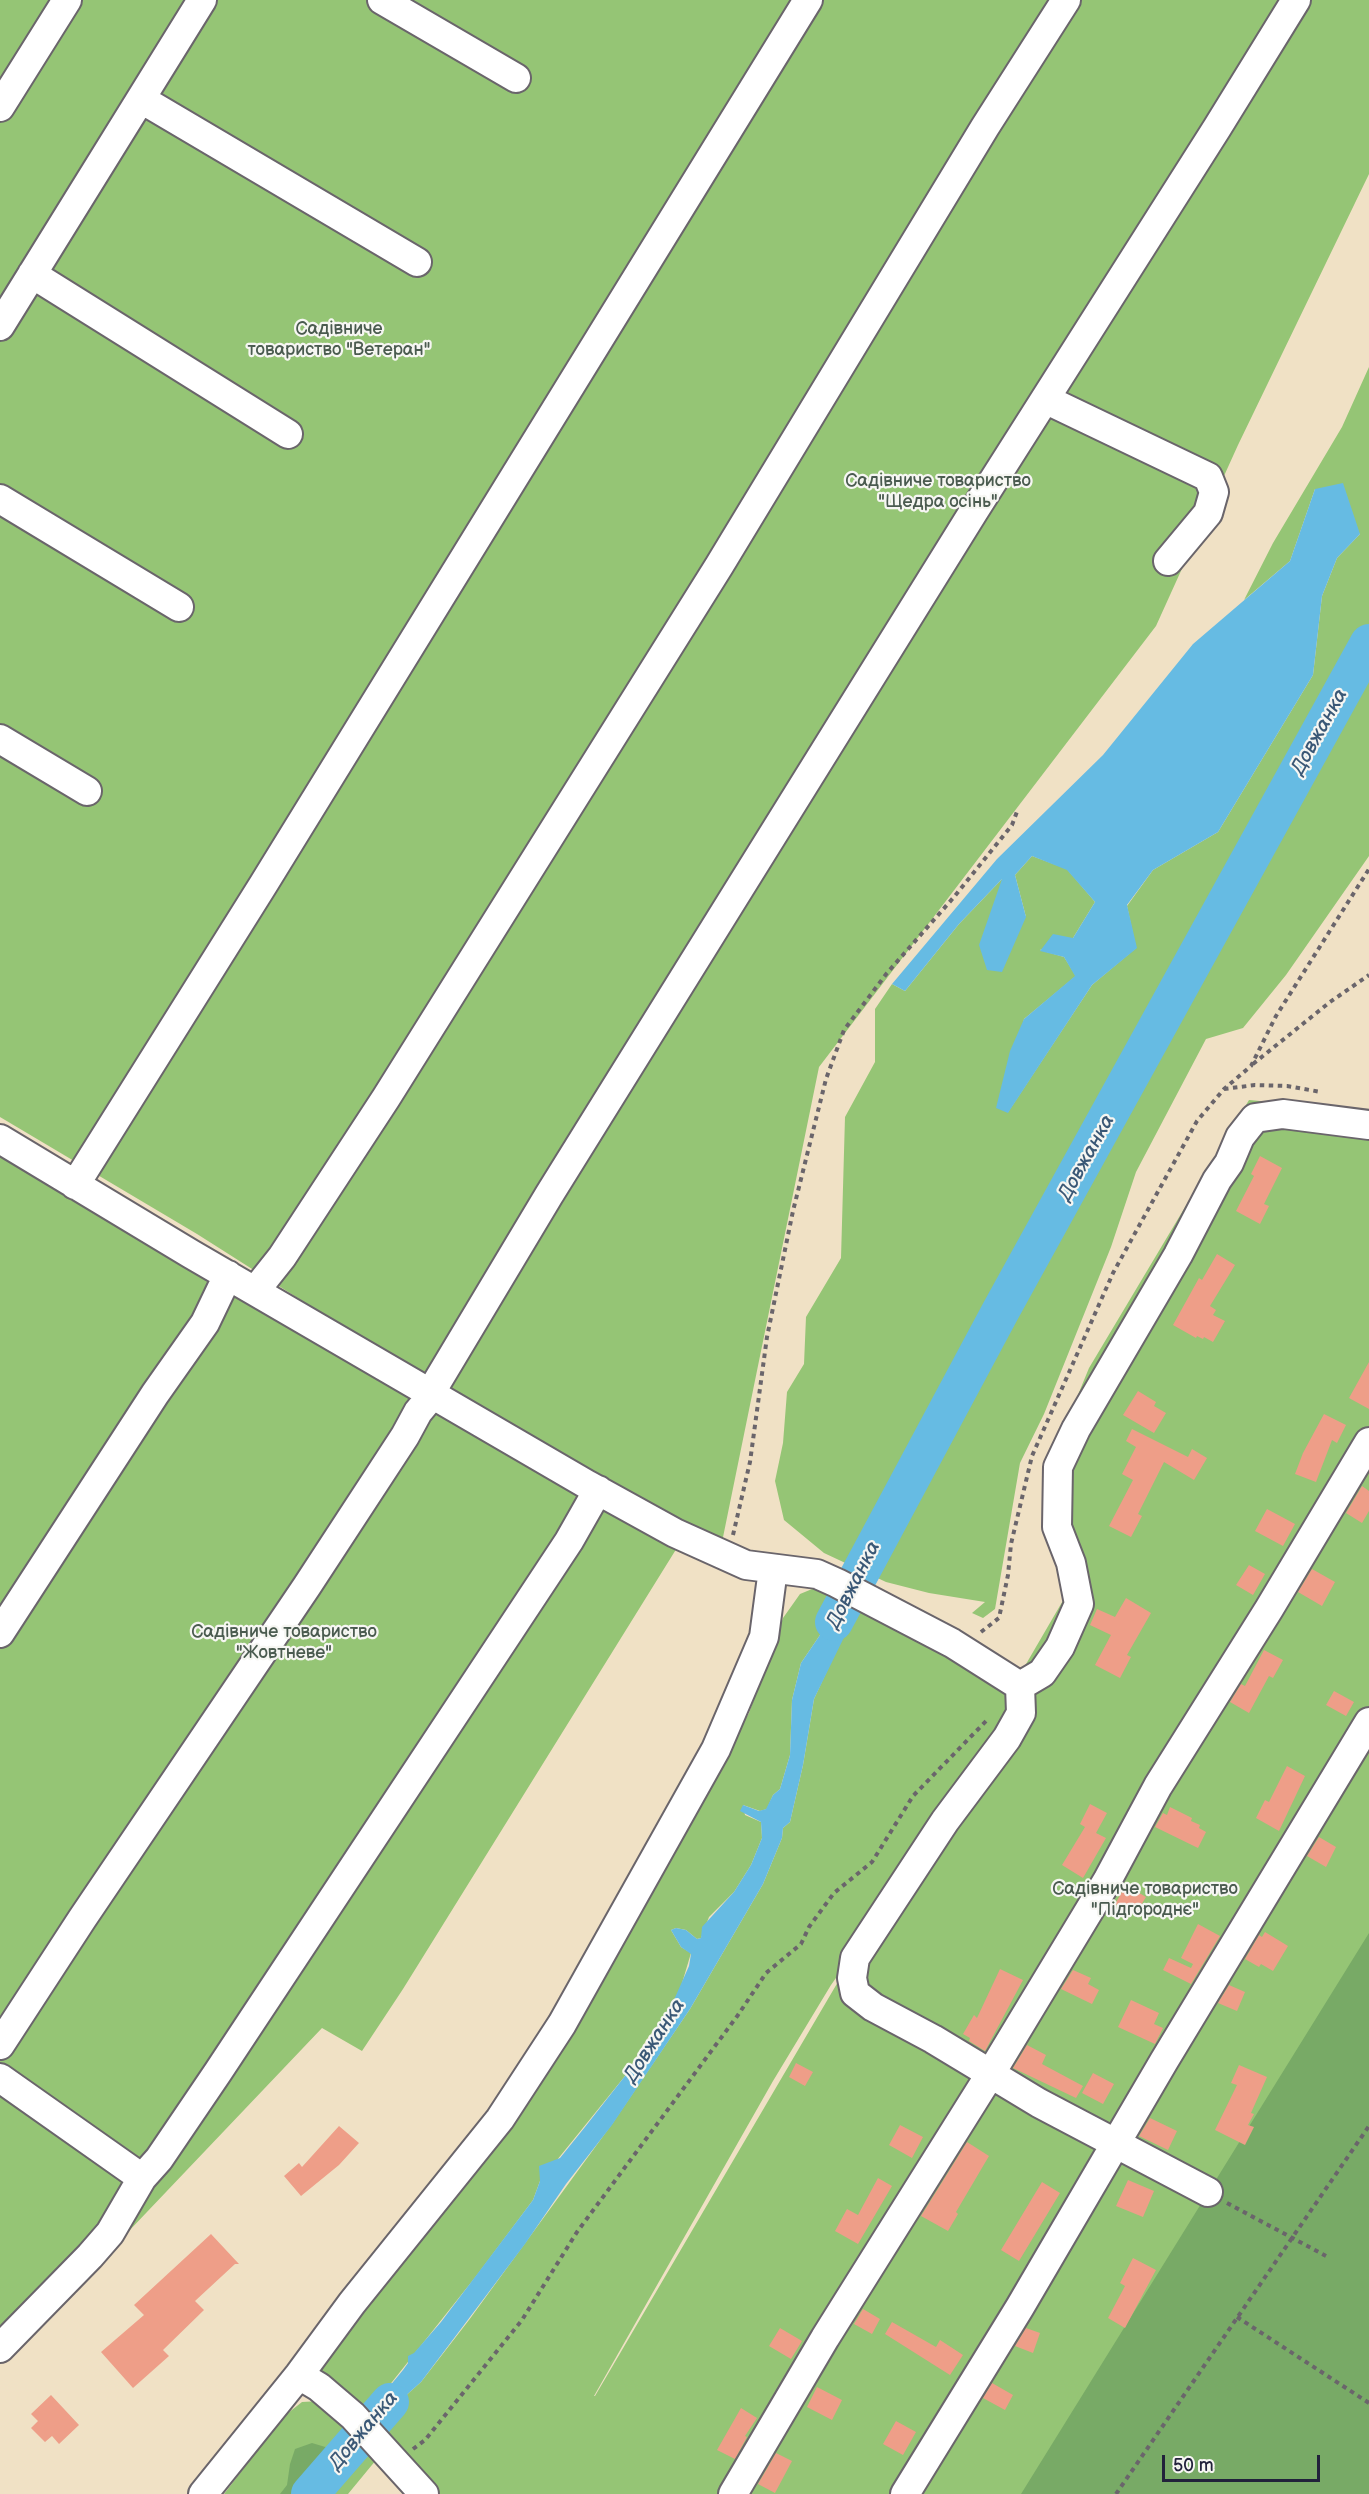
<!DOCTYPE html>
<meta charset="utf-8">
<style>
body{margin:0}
#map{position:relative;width:1369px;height:2494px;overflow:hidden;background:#f0e1c5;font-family:"Balsamiq Sans",sans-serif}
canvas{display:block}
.scale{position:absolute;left:1162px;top:2455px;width:158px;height:27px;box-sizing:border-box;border:3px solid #22223b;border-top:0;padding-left:8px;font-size:18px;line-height:21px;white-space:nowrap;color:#22223b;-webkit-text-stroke:4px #f6f6f2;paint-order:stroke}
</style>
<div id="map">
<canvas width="1369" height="2494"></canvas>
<div class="scale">50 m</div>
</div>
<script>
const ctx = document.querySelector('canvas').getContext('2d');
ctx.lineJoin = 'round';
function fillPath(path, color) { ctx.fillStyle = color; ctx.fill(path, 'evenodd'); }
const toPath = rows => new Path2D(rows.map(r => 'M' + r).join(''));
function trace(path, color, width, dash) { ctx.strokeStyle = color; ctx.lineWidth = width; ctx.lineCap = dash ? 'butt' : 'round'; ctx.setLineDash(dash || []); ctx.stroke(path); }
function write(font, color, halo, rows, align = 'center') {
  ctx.font = font + ' "Balsamiq Sans",sans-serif'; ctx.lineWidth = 4.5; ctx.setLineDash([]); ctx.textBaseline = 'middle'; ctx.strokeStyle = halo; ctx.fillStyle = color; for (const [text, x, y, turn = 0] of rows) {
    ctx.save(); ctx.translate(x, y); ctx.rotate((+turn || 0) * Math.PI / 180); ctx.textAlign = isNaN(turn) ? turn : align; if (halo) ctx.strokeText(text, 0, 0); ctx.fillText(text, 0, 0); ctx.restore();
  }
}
fillPath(toPath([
 [0,0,1369,0,1369,174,1238,445,1156,626,819,1067,721,1547,633,1511,197,1234,0,1117],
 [1369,367,1369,856,1286,975,1243,1028,1206,1039,1136,1172,1111,1247,1044,1414,1020,1463,995,1609,983,1618,972,1613,985,1602,929,1593,886,1582,824,1553,784,1520,775,1481,783,1443,787,1392,804,1364,806,1317,841,1258,845,1117,875,1062,875,1009,892,984,905,991,959,924,1003,878,1026,917,1015,875,1032,856,1067,869,1095,902,1073,938,1040,950,1064,957,1076,976,1024,1019,1008,1112,1092,985,1136,948,1127,906,1153,870,1218,832,1313,675,1322,596,1337,558,1360,534,1315,489,1290,561,1244,600,1273,543,1342,427],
 [1249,1100,1369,1111,1369,1960,1027,2494,438,2494,374,2424,421,2382,469,2320,612,2124,690,2009,763,1884,782,1838,783,1828,790,1822,803,1765,814,1699,831,1662,850,1605,1015,1683,1079,1573,1052,1458,1089,1368],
 [862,1941,595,2396,594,2396,773,2081,831,1985],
 [0,1144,680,1543,403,1989,362,2051,322,2028,88,2274,0,2362],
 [817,1587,843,1602,836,1604,820,1635,801,1663,792,1700,790,1755,780,1789,773,1795,767,1809,760,1811,743,1805,745,1815,761,1822,762,1838,751,1865,734,1892,709,1917,701,1938,697,1939,686,1930,676,1928,671,1930,681,1947,691,1953,680,1990,664,2018,647,2039,625,2076,540,2181,533,2200,477,2275,365,2416,321,2381,321,2368,594,1995,749,1713,783,1618,800,1594],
 [320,2401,381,2454,348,2494,224,2494,283,2417,302,2402]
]), '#95c575');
fillPath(toPath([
 [1369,1933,1369,2494,1021,2494],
 [348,2439,364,2448,362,2463,348,2469,332,2494,280,2494,287,2485,290,2464,295,2449,312,2443,332,2449]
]), '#78aa66');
fillPath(toPath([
 [1343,483,1360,534,1337,558,1322,596,1313,675,1218,832,1153,870,1127,905,1137,948,1092,985,1008,1113,996,1108,1010,1051,1024,1019,1075,976,1064,957,1040,951,1053,934,1073,938,1095,902,1067,870,1032,856,1015,875,1026,917,1002,972,987,970,979,945,1002,879,959,924,905,991,892,984,997,859,1103,755,1193,644,1290,561,1315,489],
 [838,1598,850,1605,848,1614,851,1623,814,1699,803,1765,790,1822,783,1828,782,1838,763,1884,690,2009,612,2125,566,2184,525,2244,421,2382,374,2424,365,2416,403,2370,408,2363,408,2356,414,2353,441,2322,533,2200,540,2181,539,2166,560,2158,585,2127,625,2076,673,2002,689,1966,691,1954,681,1947,671,1930,676,1928,686,1930,697,1939,701,1938,702,1927,734,1892,751,1865,762,1838,761,1822,740,1811,743,1805,759,1811,766,1809,773,1795,780,1789,790,1755,792,1700,801,1663,820,1635]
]), '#66bbe3');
trace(toPath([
 [834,1622,1000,1312,1369,643],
 [310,2494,390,2402]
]), '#66bbe3', 38);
fillPath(toPath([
 [1260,1156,1282,1168,1264,1204,1269,1206,1260,1224,1236,1211,1254,1176,1251,1174],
 [1217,1254,1235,1265,1210,1306,1216,1310,1213,1315,1225,1321,1213,1342,1204,1337,1203,1339,1197,1336,1196,1338,1173,1325,1199,1278,1202,1280],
 [1369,1362,1369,1409,1349,1398],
 [1138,1391,1156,1402,1154,1406,1166,1413,1154,1433,1123,1415],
 [1324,1414,1346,1425,1337,1443,1332,1440,1316,1482,1295,1474,1303,1453],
 [1132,1429,1188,1457,1192,1449,1207,1458,1194,1480,1164,1462,1138,1514,1142,1516,1131,1537,1109,1526,1133,1480,1122,1474,1136,1447,1126,1441],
 [1362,1486,1369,1491,1369,1511,1362,1523,1346,1513],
 [1267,1509,1295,1524,1283,1546,1255,1531],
 [1249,1565,1265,1574,1253,1595,1236,1585],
 [1312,1569,1335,1582,1322,1606,1298,1592],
 [1126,1598,1151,1613,1127,1655,1131,1657,1120,1678,1095,1665,1111,1635,1090,1625,1097,1609,1115,1617],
 [1264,1650,1283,1660,1273,1678,1269,1676,1249,1713,1230,1702,1241,1684,1245,1686],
 [1334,1691,1354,1702,1346,1716,1326,1705],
 [1287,1766,1305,1776,1279,1831,1256,1818,1265,1800,1269,1802],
 [1090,1804,1107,1813,1096,1833,1106,1838,1083,1878,1062,1865,1085,1827,1080,1824],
 [1170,1807,1192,1818,1191,1821,1200,1825,1199,1828,1206,1832,1198,1848,1155,1827,1163,1813,1167,1815],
 [1319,1837,1336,1847,1326,1867,1307,1856],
 [1126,1885,1146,1897,1135,1915,1115,1904],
 [1198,1924,1220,1936,1191,1984,1163,1970,1169,1958,1191,1968,1193,1964,1181,1958],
 [1265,1932,1288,1946,1273,1971,1261,1964,1259,1967,1245,1959,1259,1935,1262,1937],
 [1000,1969,1023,1980,985,2051,969,2041,970,2038,963,2034,974,2015,977,2018],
 [1073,1970,1091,1978,1088,1984,1099,1990,1092,2004,1061,1989],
 [1229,1985,1245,1992,1237,2011,1218,2003],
 [1131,2000,1159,2013,1154,2024,1163,2028,1155,2044,1118,2027],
 [1027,2045,1046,2055,1042,2064,1083,2086,1076,2098,1013,2068],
 [796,2063,813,2072,805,2086,789,2077],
 [1239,2065,1267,2077,1251,2113,1254,2114,1248,2125,1254,2127,1245,2145,1215,2130,1237,2085,1231,2083],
 [1093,2073,1114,2084,1103,2104,1082,2093],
 [1150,2118,1177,2131,1168,2150,1139,2136],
 [900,2125,923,2137,912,2158,889,2145],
 [339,2126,359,2143,339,2165,301,2196,284,2176,299,2163,302,2167],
 [967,2142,989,2156,956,2212,958,2214,948,2231,921,2216],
 [878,2178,892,2186,858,2244,835,2231,847,2209,858,2215],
 [1128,2180,1154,2191,1143,2217,1116,2206],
 [1042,2182,1060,2193,1019,2261,1001,2250],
 [211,2234,239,2264,235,2264,195,2301,204,2310,163,2350,169,2356,133,2388,101,2352,144,2315,134,2305],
 [1133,2258,1156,2270,1125,2328,1108,2318,1125,2286,1120,2283],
 [863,2309,880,2319,872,2334,854,2324],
 [892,2322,936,2347,940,2340,963,2355,950,2375,885,2334],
 [780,2328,802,2341,791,2359,769,2346],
 [1026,2328,1040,2333,1033,2353,1015,2346],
 [992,2383,1013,2395,1005,2410,983,2398],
 [817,2387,842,2400,832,2420,807,2407],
 [51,2395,79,2425,59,2444,52,2436,45,2442,31,2428,38,2421,31,2414],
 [741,2408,757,2418,745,2436,747,2437,735,2459,717,2450],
 [896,2421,916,2432,903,2455,883,2444],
 [776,2453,792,2461,775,2493,758,2484]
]), '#ee9e88');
const minor = toPath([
 [382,0,516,78],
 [141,99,417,262],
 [0,107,67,0],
 [32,274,288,434],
 [0,326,202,0],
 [1045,399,1208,477,1214,492,1208,513,1168,561],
 [0,499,179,607],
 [0,739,87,791],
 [0,1139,191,1254,588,1485,675,1533,746,1565,817,1574,837,1583,952,1643,1020,1686],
 [75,1185,263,885,808,0],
 [255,1291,282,1257,386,1098,719,566,985,127,1066,0],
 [0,1633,155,1394,205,1323,228,1275],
 [1020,1686,1021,1713,1007,1738,945,1821,855,1958,852,1978,855,1993,873,2007,933,2039,1039,2103,1208,2192],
 [1020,1686,1042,1673,1060,1647,1079,1604,1071,1563,1057,1527,1058,1467,1076,1429,1178,1255,1217,1180,1229,1163,1240,1137,1255,1118,1283,1114,1369,1125],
 [0,2045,82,1919,307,1586,405,1436,418,1412,433,1394,437,1382,549,1195,974,511,1217,128,1296,0],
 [0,2078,142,2178],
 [0,2348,90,2256,110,2233,142,2178,159,2159,218,2072,569,1541,598,1490],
 [299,2375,319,2387,353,2416,424,2494],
 [203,2494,299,2375,352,2303,500,2119,562,2024,716,1749,764,1637,773,1569],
 [733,2494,825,2338,991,2073,1107,1881,1158,1786,1269,1609,1369,1442],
 [905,2494,1020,2307,1164,2061,1369,1722]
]);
trace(minor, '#6a656b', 32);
trace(toPath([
 [1253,1064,1330,1002,1369,975],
 [1224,1089,1255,1085,1287,1086,1321,1092],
 [733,1535,750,1462,767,1337,793,1211,826,1079,844,1030,887,973,954,897,1012,825,1018,809],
 [981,1632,999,1618,1008,1575,1011,1544,1032,1456,1113,1273,1197,1121,1224,1089,1251,1066,1276,1016,1369,869],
 [1227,2203,1326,2256],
 [1237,2317,1369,2403],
 [413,2449,425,2440,522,2320,577,2232,738,2015,766,1973,801,1944,809,1927,834,1893,872,1862,913,1796,988,1719],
 [1116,2494,1369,2126]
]), '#6a656b', 4, [4.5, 4.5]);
trace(minor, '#fff', 28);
write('18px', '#4a5b4f', '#f6f6f2', [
 ["Садівниче",339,329],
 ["товариство \"Ветеран\"",339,350],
 ["Садівниче товариство",938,481],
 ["\"Щедра осінь\"",938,502],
 ["Садівниче товариство",284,1632],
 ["\"Жовтневе\"",284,1653],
 ["Садівниче товариство",1145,1889],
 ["\"Підгороднє\"",1145,1910]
]);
write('italic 20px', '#3a5876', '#f6f6f2', [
 ["Довжанка",1320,732,-61],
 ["Довжанка",1087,1158,-61],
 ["Довжанка",854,1585,-63],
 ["Довжанка",655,2041,-57],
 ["Довжанка",364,2431,-50]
]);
</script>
